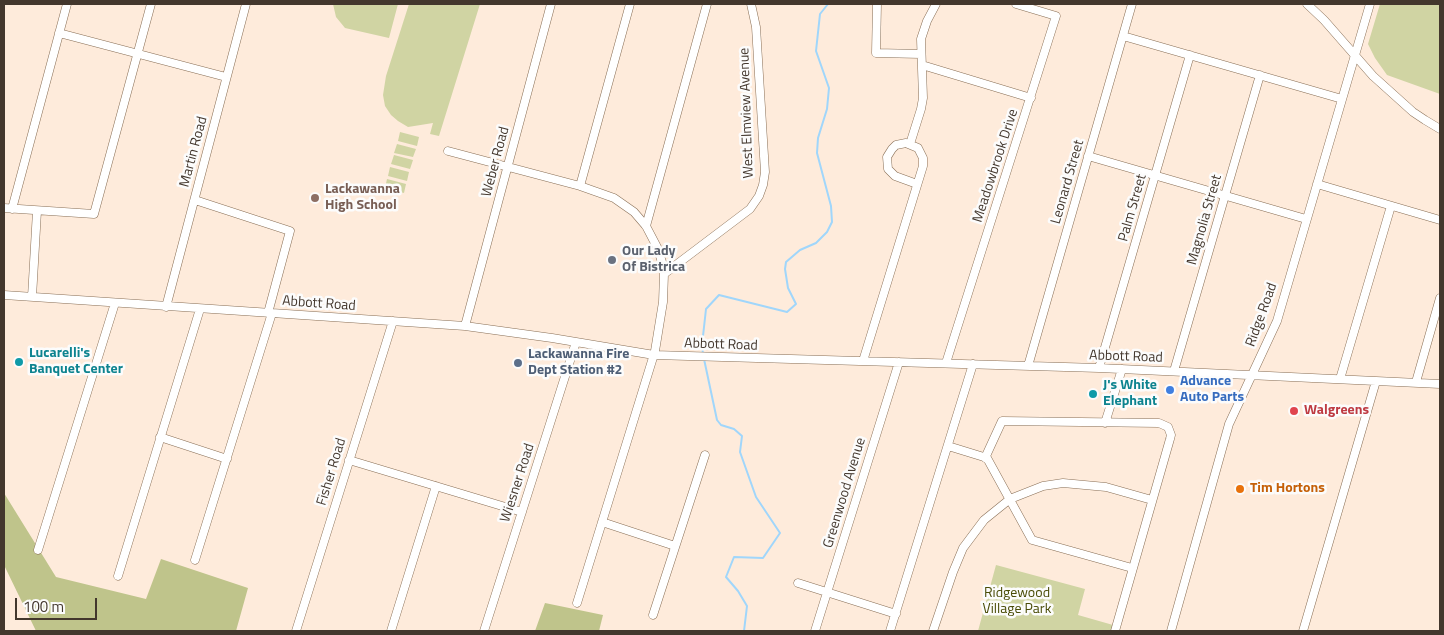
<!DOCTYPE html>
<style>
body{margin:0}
#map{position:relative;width:1444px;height:635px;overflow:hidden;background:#feebdb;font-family:"Titillium Web",sans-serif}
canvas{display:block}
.frame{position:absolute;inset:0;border:5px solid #43372d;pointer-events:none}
.scale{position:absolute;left:15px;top:598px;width:82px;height:22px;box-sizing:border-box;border:2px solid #43372d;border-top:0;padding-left:6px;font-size:15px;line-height:18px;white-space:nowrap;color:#43372d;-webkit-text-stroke:4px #fcfcfc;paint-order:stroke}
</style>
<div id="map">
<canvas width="1444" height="635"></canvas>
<div class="frame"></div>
<div class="scale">100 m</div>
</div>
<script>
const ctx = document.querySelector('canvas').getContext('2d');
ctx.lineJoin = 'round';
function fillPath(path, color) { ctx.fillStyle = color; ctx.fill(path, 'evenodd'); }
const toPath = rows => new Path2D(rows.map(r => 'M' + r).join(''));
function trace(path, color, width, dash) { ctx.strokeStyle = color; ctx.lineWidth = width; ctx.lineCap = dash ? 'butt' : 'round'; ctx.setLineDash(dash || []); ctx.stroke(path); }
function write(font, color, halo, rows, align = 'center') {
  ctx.font = font + ' "Titillium Web",sans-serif'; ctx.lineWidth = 5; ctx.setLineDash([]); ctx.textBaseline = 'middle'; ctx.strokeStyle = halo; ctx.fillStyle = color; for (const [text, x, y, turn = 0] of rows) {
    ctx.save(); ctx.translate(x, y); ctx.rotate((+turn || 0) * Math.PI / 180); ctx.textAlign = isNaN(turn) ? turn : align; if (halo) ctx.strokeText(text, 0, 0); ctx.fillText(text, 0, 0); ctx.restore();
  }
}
fillPath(toPath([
 [333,4,398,4,389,38,345,28,336,17],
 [409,4,480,4,439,136,430,134,433,123,408,127,398,121,391,115,385,106,383,95,386,76],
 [1380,4,1440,4,1440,94,1387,75,1375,58,1368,44],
 [400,132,419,137,417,146,398,141],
 [397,144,416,149,413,157,394,153],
 [394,155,413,160,410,169,391,164],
 [390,167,409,172,407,181,388,176],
 [387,179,406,184,404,193,385,188],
 [996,565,1085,589,1078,615,1113,625,1111,631,978,631]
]), '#d0d4a3');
fillPath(toPath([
 [4,493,56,577,146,599,161,559,248,588,236,631,36,631,4,565],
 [545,603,603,615,599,631,535,631]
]), '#bfc48b');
trace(toPath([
 [703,354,702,345,706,309,719,295,787,312,796,304,788,288,785,269,786,262,800,250,816,243,827,232,832,222,831,206,817,153,818,138,827,109,829,88,816,51,820,14,828,4],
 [704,359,717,420,721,425,734,429,742,436,740,452,756,497,780,533,763,558,734,557,726,577,738,591,747,606,744,631]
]), '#a0d6fb', 2);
const minor = toPath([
 [877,4,876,53,921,54],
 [1307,4,1324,20,1373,76,1413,112,1425,120,1440,129],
 [59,33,226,77],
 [1123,36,1342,99],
 [922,65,1031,98],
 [910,144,921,109,923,98,921,39,927,21,936,4],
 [448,151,580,186,614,198,634,212,646,226,657,247,662,262,664,274],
 [1088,156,1306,219],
 [1317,184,1440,220],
 [580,186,630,4],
 [195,200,290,231,268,313],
 [4,208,94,214,151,4],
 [12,209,67,4],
 [646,226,707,4],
 [4,295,465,326,552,338,654,355,1099,368,1440,384],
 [32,297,37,211],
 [166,307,246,4],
 [465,326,551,4],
 [863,361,923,166,923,158,918,148,906,143,896,145,892,149,887,157,888,169,895,176,917,184],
 [946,363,1056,16,1016,4],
 [1028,366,1132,4],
 [1099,368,1190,55],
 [1174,371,1260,75],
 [1340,379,1391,206],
 [1416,382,1440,298],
 [1105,423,1122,369],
 [160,437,227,459],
 [948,446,987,458,1032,540,1132,568],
 [985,458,1002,421,1159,423,1168,427,1171,435,1170,439,1115,631],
 [349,460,522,512],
 [602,522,675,546],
 [38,550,115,303],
 [195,560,272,313],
 [118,576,200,309],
 [798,583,896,614],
 [577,603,655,351,663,302,664,274,750,209,759,196,763,185,765,172,756,27,751,4],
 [653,615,705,455],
 [296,631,393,321],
 [391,631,436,486],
 [484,631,576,342],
 [815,631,899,362],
 [890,631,973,364],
 [933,631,953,572,963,548,984,520,1010,499,1043,486,1063,483,1106,487,1152,500],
 [1171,631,1229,424,1277,321,1370,4],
 [1303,631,1376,381]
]);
trace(minor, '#896f56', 9);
trace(minor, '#fff', 8);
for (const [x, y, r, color] of [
 [315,198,5,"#8d6e63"],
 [612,260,5,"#6b7280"],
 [19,362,5,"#0f9aa8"],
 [518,363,5,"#5c6f8a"],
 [1170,390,5,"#3f7fe0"],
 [1093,394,5,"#0f9aa8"],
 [1294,411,5,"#e0444e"],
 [1240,489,5,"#e8710a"]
]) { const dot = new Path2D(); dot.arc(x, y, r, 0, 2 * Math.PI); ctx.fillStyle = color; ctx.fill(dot); trace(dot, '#fcfcfc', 2); }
write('14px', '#43372d', '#fcfcfc', [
 ["West Elmview Avenue",747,113,-92],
 ["Martin Road",194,152,-75],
 ["Weber Road",496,162,-75],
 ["Meadowbrook Drive",996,166,-72],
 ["Leonard Street",1068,182,-74],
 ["Palm Street",1133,208,-74],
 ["Magnolia Street",1205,220,-74],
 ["Abbott Road",319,304,4],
 ["Ridge Road",1262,315,-70],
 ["Abbott Road",721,345,2],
 ["Abbott Road",1126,357,2],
 ["Fisher Road",332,472,-73],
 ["Wiesner Road",518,483,-72],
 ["Greenwood Avenue",845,493,-73]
]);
write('bold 14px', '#785e54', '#fcfcfc', [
 ["Lackawanna",325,190],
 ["High School",325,206]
], 'left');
write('bold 14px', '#5b616d', '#fcfcfc', [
 ["Our Lady",622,252],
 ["Of Bistrica",622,268]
], 'left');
write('bold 14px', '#0d838f', '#fcfcfc', [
 ["Lucarelli's",29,354],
 ["Banquet Center",29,370],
 ["J's White",1103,386],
 ["Elephant",1103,402]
], 'left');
write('bold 14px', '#4e5e75', '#fcfcfc', [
 ["Lackawanna Fire",528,355],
 ["Dept Station #2",528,371]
], 'left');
write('bold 14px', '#366cbe', '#fcfcfc', [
 ["Advance",1180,382],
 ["Auto Parts",1180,398]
], 'left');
write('bold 14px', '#be3a42', '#fcfcfc', [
 ["Walgreens",1304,411]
], 'left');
write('bold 14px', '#c56008', '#fcfcfc', [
 ["Tim Hortons",1250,489]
], 'left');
write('14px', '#4a4c07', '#fcfcfc', [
 ["Ridgewood",1017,594],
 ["Village Park",1017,610]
]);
</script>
